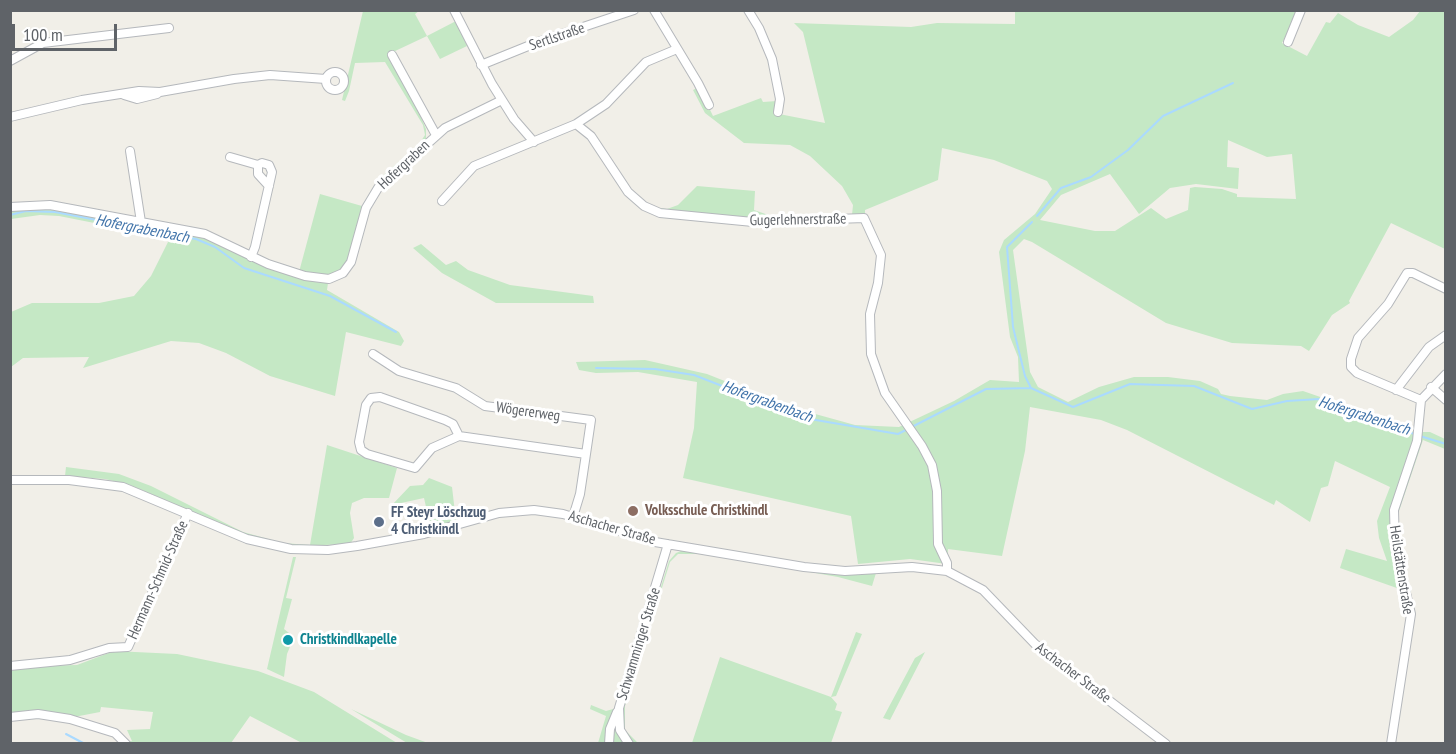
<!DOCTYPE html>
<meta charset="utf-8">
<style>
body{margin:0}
#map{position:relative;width:1456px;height:754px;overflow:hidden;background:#f1efe8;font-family:"PT Sans Narrow",sans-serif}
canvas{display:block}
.frame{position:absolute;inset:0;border:12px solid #5f6368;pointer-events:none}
.scale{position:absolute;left:12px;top:24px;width:105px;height:27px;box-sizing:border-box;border:3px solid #5f6368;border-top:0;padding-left:8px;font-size:18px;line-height:21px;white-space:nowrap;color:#5f6368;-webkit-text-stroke:4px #fff;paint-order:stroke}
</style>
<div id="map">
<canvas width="1456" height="754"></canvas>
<div class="frame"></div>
<div class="scale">100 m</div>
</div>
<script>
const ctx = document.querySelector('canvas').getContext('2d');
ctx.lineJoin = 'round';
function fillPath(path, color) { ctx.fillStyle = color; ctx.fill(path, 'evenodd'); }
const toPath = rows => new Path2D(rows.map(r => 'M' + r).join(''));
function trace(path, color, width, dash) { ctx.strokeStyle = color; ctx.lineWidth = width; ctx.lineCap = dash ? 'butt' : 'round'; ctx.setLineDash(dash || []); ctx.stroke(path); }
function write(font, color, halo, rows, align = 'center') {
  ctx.font = font + ' "PT Sans Narrow",sans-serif'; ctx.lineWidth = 6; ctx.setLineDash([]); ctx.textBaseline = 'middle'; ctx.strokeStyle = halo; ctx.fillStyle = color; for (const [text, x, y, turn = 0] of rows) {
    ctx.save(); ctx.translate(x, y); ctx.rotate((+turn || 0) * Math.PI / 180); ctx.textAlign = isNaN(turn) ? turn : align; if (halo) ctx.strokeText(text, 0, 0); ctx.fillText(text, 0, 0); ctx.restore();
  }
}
fillPath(toPath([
 [1015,10,1298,11,1282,43,1307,56,1326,22,1330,23,1338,13,1358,25,1389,37,1413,20,1420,11,1445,11,1445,249,1391,223,1349,301,1350,303,1332,315,1309,351,1301,346,1232,343,1166,323,1032,242,1024,239,1013,250,1030,372,1038,387,1068,402,1099,387,1134,377,1168,377,1200,381,1218,389,1221,394,1230,396,1267,400,1283,394,1303,391,1329,400,1358,415,1377,416,1415,432,1430,432,1445,439,1445,449,1423,440,1398,514,1399,541,1411,593,1340,568,1346,549,1387,561,1379,538,1377,521,1390,487,1335,461,1328,486,1321,488,1310,522,1276,500,1274,505,1127,430,1101,420,1030,407,1025,451,1002,556,948,549,947,564,910,559,858,564,851,516,683,478,694,428,697,382,638,372,596,373,579,370,576,362,645,360,707,374,790,407,855,425,899,427,954,401,990,380,1019,382,1018,357,1010,337,999,252,1004,240,1035,214,1052,189,1047,181,994,160,942,148,938,180,865,210,865,216,779,221,736,219,670,213,646,205,626,187,603,150,626,185,647,203,657,208,667,209,678,205,697,186,755,191,754,210,777,218,852,215,853,205,842,186,810,156,790,145,744,143,705,113,693,90,699,87,713,116,761,98,763,102,777,101,776,113,779,114,825,123,803,32,794,23,911,27,937,23,1015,24],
 [1228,140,1267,157,1292,154,1296,199,1237,197,1237,194,1222,189,1195,187,1190,188,1188,210,1166,219,1151,208,1115,231,1095,231,1040,220,1061,195,1110,174,1139,214,1170,188,1196,184,1238,189,1239,168,1227,167],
 [363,11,419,11,415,14,427,36,456,21,467,46,440,59,427,36,393,52,426,129,426,139,370,194,350,257,340,271,330,276,299,272,320,194,362,206,377,181,419,144,425,135,423,125,385,62,355,63,349,91,345,101,342,100],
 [41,207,209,238,278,271,315,282,328,283,327,290,399,332,404,341,401,346,346,332,335,396,270,376,226,353,199,343,171,341,83,368,89,357,23,358,11,367,11,312,32,303,99,303,134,296,151,276,170,238,59,216,40,215,11,219,11,210],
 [421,244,446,265,456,261,468,270,510,285,593,296,594,303,496,303,442,273,413,248],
 [327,445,397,468,389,498,364,498,352,503,350,513,354,538,350,544,297,546,265,541,244,534,130,485,105,479,65,476,66,467,119,474,151,486,243,532,283,543,310,545],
 [429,478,452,487,456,521,431,529,424,498,392,505,410,486,423,485],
 [681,551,698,551,827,573,876,573,872,586,838,577,707,554,678,554,670,562,625,706,625,730,638,743,598,743,606,716,590,709,591,705,606,711,624,706,669,561,676,553],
 [293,557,296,557,286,598,292,599,284,629,294,637,287,654,284,677,267,669],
 [856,632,862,634,836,696,831,697,837,704,835,710,842,712,831,743,692,743,720,657,831,697],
 [114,651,177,654,258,671,314,692,397,743,302,743,250,716,231,743,114,743,132,741,127,730,150,729,153,712,101,707,100,712,74,717,11,715,10,671,35,666,77,665],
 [925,652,890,720,883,718,915,658],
 [351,709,406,735,428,743,407,743]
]), '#c5e8c5');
trace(toPath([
 [10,215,26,211,55,212,196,239,215,247,244,268,330,296,396,332],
 [1037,216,1061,188,1091,177,1128,150,1163,116,1233,83],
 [596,368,655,369,694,375,804,418,898,434,986,389,1031,388,1073,407,1130,384,1194,386,1252,409,1287,401,1319,399,1357,418,1383,421,1414,434],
 [1031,388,1025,376,1013,327,1007,247,1032,222],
 [1420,436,1446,444],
 [66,734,85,744],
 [131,744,167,744]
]), '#aadaff', 2);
const minor = toPath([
 [454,10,492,84,514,119,534,142],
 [654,10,698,83,709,105],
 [748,10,759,28,772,59,780,99,778,112],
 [1288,42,1301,10],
 [392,55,436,135],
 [10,61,43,43,169,28],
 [481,65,538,42,634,10],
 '326 81a9 9 0 1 1 18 0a9 9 0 1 1-18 0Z',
 [124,95,137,99,157,94],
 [10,117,82,100,139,91,160,92,234,79,270,75,326,79],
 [576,124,591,136,628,192,644,206,660,213,753,222,864,218,881,255,878,283,870,314,871,354,885,393,922,446,932,465,937,491,938,544,947,563,947,571],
 [130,151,141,222],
 [230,157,258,165],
 [442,201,474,166,576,124,606,104,646,62,677,49],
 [10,207,50,205,205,234,268,264,305,276,329,279,343,273,351,262,366,208,378,188,445,128,502,100],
 [251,257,255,247,272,172,269,165,262,163,258,165,258,174,269,186],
 [373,354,399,371,456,388,485,406,591,420,586,454],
 [1431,387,1446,400],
 [1396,390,1429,347,1446,335],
 [380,397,445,420,453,424,459,436,432,448,415,468,367,454,361,450,359,442,366,405,371,398,380,397],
 [1421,400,1357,373,1351,367,1351,359,1358,338,1388,304,1407,273,1413,273,1446,289],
 [459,436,586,454,580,494,573,517],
 [10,480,69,480,123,487,247,539,291,549,328,550,357,546,424,534,499,513,534,510,563,514,655,542,804,567,845,571,912,567,947,571,983,590,1035,644,1166,744],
 [10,666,70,660,109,648,128,647,188,513],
 [10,717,38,714,70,719,115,733,126,744],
 [609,744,610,729,617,712],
 [629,744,620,730,619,708,668,544],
 [1391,744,1411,614,1395,547,1394,510,1417,441,1421,400,1446,374]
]);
trace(minor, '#b5b8bc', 10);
trace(minor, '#fff', 8);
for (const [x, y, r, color] of [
 [633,511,6,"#8d6e63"],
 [379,522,6,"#5c6f8a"],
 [288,640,6,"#0f9aa8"]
]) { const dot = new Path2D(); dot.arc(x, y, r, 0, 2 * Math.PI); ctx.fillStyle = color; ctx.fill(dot); trace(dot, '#fff', 2); }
write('15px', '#5f6368', '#fff', [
 ["Sertlstraße",557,37,-19],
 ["Hofergraben",404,165,-43],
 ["Gugerlehnerstraße",798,220,-1],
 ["Wögererweg",528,412,8],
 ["Aschacher Straße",612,528,16],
 ["Heilstättenstraße",1401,570,81],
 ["Hermann-Schmid-Straße",158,580,-66],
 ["Schwamminger Straße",639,644,-73],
 ["Aschacher Straße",1073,673,37]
]);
write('bold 15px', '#785e54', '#fff', [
 ["Volksschule Christkindl",645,511]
], 'left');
write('bold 15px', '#4e5e75', '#fff', [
 ["FF Steyr Löschzug",391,513],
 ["4 Christkindl",391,530]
], 'left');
write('bold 15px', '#0d838f', '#fff', [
 ["Christkindlkapelle",300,640]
], 'left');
write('italic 16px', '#4174aa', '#fff', [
 ["Hofergrabenbach",142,229,11],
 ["Hofergrabenbach",767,402,20],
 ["Hofergrabenbach",1364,416,18]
]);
</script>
